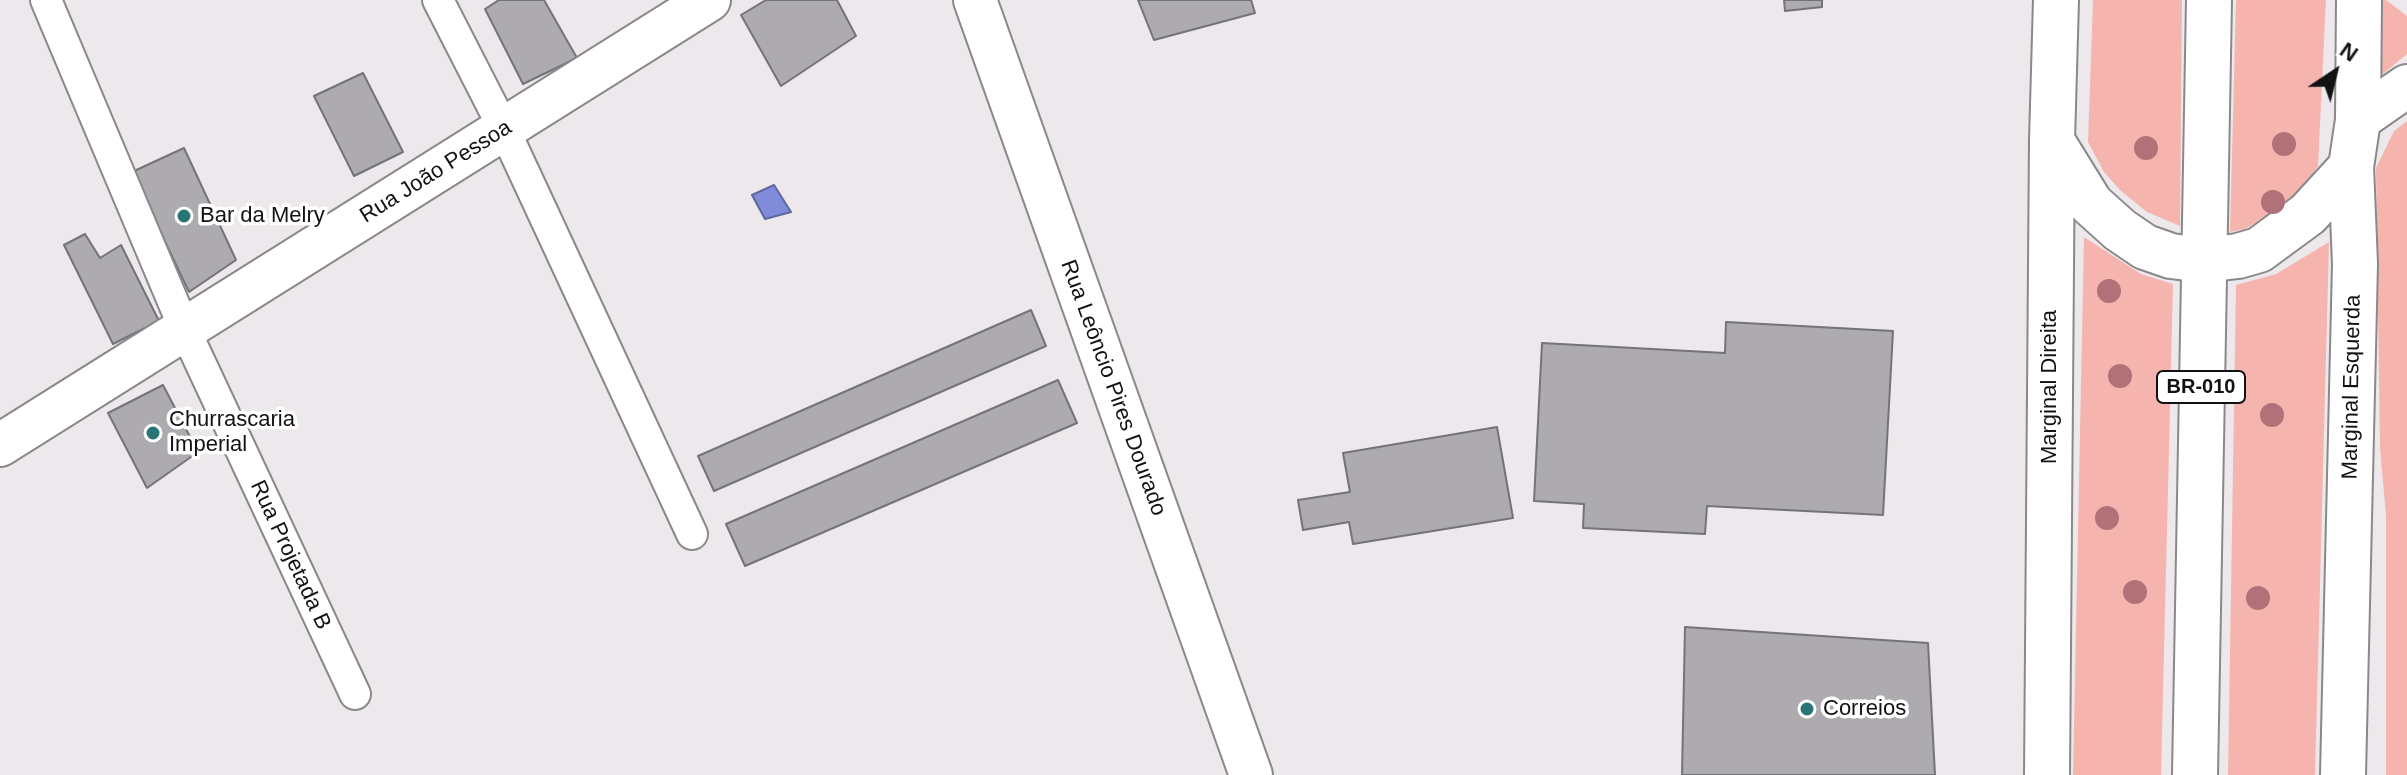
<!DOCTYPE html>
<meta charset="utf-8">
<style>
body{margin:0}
#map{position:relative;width:2407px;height:775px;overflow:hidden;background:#ece8eb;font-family:Helvetica,sans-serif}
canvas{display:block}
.north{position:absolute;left:2295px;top:32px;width:80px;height:80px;-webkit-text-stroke:6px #fff;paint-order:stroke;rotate:35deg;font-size:22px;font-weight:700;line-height:32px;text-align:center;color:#131213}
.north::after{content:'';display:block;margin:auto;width:28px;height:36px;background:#131213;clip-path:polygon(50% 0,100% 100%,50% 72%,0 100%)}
</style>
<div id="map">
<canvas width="2407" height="775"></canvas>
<div class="north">N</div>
</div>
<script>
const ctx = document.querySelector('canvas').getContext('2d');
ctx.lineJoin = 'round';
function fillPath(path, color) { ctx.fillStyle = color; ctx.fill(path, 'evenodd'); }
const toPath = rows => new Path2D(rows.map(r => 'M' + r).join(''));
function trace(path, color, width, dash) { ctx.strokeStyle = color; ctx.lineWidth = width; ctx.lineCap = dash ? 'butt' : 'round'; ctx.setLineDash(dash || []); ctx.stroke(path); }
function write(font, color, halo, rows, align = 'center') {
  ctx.font = font + ' Helvetica,sans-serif'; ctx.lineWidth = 7; ctx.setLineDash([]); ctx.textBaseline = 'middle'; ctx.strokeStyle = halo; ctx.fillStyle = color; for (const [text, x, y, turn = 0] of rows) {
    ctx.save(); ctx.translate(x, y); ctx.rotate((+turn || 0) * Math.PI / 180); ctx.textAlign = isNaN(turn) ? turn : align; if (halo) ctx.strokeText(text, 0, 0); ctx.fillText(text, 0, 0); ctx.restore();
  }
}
fillPath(toPath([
 [2093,0,2182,0,2180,226,2147,212,2121,191,2104,172,2088,142],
 [2236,0,2326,0,2318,166,2301,190,2289,202,2245,229,2230,232],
 [2375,0,2386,0,2407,16,2407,54,2372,83],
 [2407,121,2407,775,2386,775,2386,515,2380,448,2376,168,2394,131],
 [2084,237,2141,274,2173,284,2161,775,2073,775],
 [2329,242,2315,775,2228,775,2236,285,2276,274]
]), '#f6b4ae');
const water = toPath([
 [774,185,791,212,765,219,752,195,774,185]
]);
fillPath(water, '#808bd9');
trace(water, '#5f679e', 2);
const building = toPath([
 [499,0,544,0,577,58,523,84,485,9,499,0],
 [766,0,837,0,856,36,781,86,741,15,766,0],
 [1138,0,1251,0,1255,13,1154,40,1138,0],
 [1784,0,1822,0,1822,7,1785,11,1784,0],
 [363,73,403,152,354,176,314,96,363,73],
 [184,148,236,260,189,292,132,172,184,148],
 [85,234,100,258,121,245,159,321,113,344,64,245,85,234],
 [1031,310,1046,346,714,491,698,456,1031,310],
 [1726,322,1893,331,1883,515,1707,506,1705,534,1583,528,1584,504,1534,501,1542,343,1725,353,1726,322],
 [1058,380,1077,423,745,566,726,524,1058,380],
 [163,385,198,452,147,488,108,413,163,385],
 [1497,427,1513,518,1353,544,1349,522,1303,530,1298,500,1350,492,1343,453,1497,427],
 [1685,627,1928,643,1935,775,1682,775,1685,627]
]);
fillPath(building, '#adabaf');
trace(building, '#747377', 2);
const minor = toPath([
 [46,0,185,330,355,694],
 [438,0,504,129,692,534]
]);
const secondary = toPath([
 [975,0,1251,775],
 [2358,120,2407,86],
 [0,445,709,0]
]);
const primary = toPath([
 [2052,141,2091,204,2120,230,2145,247,2171,256,2203,260,2238,256,2259,250,2308,214,2351,167],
 [2047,775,2052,141,2056,0],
 [2343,775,2355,264,2351,167,2358,120,2359,0]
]);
const trunk = toPath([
 [2195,775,2209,0]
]);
trace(minor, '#8b888b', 34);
trace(secondary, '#8b888b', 46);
trace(primary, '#8b888b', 48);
trace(trunk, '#8b888b', 48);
trace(minor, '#fff', 30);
trace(secondary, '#fff', 42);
trace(primary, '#fff', 44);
trace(trunk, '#fff', 44);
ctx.fillStyle = '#b17178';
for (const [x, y] of [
 [2284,144],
 [2146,148],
 [2273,202],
 [2109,291],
 [2120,376],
 [2272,415],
 [2107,518],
 [2135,592],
 [2258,598]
]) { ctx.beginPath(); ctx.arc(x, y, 12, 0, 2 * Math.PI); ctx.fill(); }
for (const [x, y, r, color] of [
 [184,216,8,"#297475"],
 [153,433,8,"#297475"],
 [1807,709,8,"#297475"]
]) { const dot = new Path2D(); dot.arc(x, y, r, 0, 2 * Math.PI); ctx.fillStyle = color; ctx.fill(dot); trace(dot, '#fff', 3); }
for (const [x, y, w] of [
 [2201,387,88]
]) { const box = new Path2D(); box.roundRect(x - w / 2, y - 16, w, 32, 6); ctx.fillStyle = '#fff'; ctx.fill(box); trace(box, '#131213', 2); }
write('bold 20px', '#131213', null, [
 ["BR-010",2201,387]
]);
write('22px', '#131213', '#fff', [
 ["Rua João Pessoa",436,172,-32],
 ["Marginal Direita",2050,387,-90],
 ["Marginal Esquerda",2352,387,-89],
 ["Rua Leôncio Pires Dourado",1113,388,70],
 ["Rua Projetada B",290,555,65]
]);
write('22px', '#131213', '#fff', [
 ["Bar da Melry",200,216],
 ["Churrascaria",169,420],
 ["Imperial",169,445],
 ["Correios",1823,709]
], 'left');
</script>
